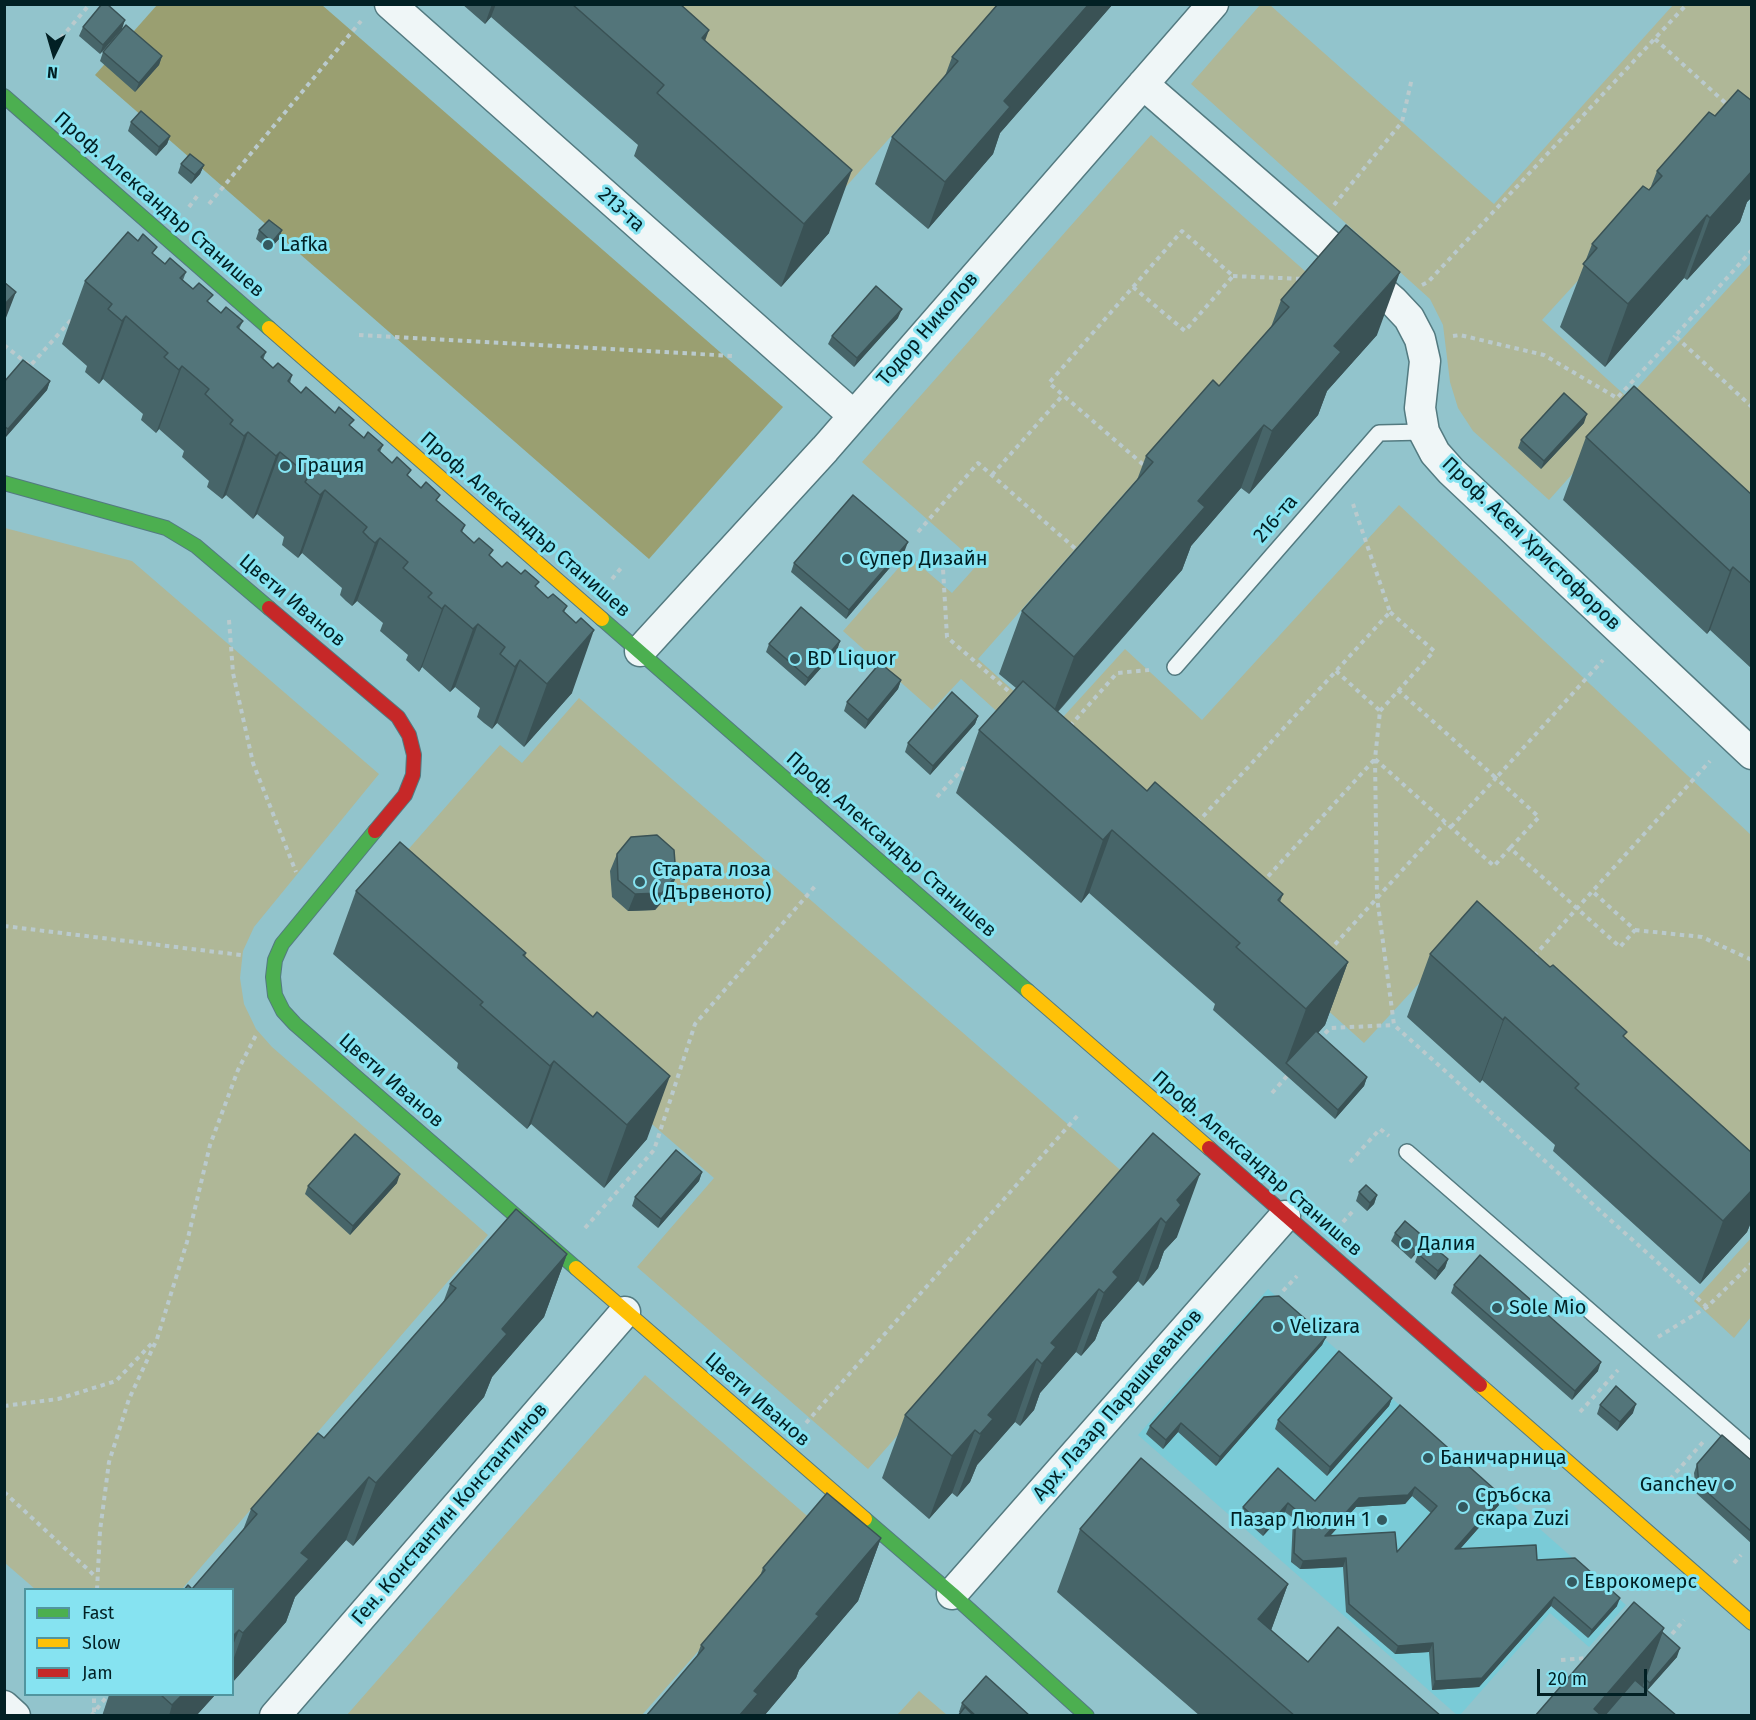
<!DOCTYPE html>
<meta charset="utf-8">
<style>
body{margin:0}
#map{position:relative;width:1756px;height:1720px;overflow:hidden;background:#92c4cc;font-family:"Fira Sans",sans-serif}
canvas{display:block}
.frame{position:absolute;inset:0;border:6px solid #022024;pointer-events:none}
.legend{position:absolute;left:24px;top:1588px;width:210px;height:108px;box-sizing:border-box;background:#86e3f1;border:2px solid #51959f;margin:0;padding:8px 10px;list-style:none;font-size:18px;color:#022024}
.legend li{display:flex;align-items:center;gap:12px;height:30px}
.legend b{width:30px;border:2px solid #51959f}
.north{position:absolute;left:24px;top:24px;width:60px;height:60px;-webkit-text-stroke:4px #86e3f1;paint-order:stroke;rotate:185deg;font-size:16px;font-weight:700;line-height:24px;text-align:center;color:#022024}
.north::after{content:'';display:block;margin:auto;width:21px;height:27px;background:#022024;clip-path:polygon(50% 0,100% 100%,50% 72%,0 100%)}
.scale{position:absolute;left:1537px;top:1669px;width:110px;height:27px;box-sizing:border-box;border:3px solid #022024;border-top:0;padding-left:8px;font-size:18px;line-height:21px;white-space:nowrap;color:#022024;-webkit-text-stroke:4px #86e3f1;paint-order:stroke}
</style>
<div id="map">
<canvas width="1756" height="1720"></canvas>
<div class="frame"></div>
<ul class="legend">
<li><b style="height:8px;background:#4caf50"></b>Fast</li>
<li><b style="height:8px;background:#ffc107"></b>Slow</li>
<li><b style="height:8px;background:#c62828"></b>Jam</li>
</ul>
<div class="north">N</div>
<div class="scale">20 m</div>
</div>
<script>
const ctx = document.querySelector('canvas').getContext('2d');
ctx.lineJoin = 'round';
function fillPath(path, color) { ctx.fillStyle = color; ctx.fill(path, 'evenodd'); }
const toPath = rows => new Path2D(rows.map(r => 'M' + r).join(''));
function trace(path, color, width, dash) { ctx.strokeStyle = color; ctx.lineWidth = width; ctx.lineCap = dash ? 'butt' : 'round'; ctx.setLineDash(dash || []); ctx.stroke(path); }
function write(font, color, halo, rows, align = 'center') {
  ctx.font = font + ' "Fira Sans",sans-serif'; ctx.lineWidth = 6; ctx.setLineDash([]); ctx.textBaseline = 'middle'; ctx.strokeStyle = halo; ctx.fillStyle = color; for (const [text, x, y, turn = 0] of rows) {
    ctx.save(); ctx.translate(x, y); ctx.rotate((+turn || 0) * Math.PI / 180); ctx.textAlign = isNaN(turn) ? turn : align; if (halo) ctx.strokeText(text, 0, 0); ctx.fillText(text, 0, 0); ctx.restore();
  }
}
fillPath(toPath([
 [1268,1289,1626,1605,1589,1647,1550,1613,1460,1715,1457,1715,1138,1435]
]), '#7acbd7');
fillPath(toPath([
 [594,5,1009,5,825,210],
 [1260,5,1270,5,1494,204,1673,5,1751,5,1751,173,1710,136,1542,320,1628,398,1751,263,1751,565,1609,433,1549,500,1473,431,1458,408,1450,382,1443,325,1430,299,1191,84],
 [1151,135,1314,279,978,659,1054,727,1125,649,1202,720,1399,505,1751,835,1751,1224,1449,951,1364,1043,961,679,932,710,843,631,909,556,952,593,978,564,862,462],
 [5,528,132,561,379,774,254,927,243,951,240,978,244,1004,256,1029,272,1047,488,1235,182,1589,35,1589,5,1563],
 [579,698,1126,1175,868,1469,637,1267,714,1178,377,885,500,745,522,763],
 [1751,1238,1751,1317,1734,1338,1694,1301],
 [645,1375,813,1521,642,1715,346,1716],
 [919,1691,947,1715,897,1715]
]), '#afb797');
fillPath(toPath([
 [157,5,322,5,783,407,649,559,95,75]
]), '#9a9f71');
const lane = toPath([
 [1175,667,1379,433,1424,432],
 [1407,1152,1752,1452]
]);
const street = toPath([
 [390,4,853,415],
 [1143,84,1393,301,1409,318,1420,339,1425,361,1420,408,1424,432,1435,453,1451,471,1752,754],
 [640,651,825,449,1213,4],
 [952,1594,1285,1216],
 [4,1706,15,1716],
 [275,1716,625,1312]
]);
const fast = toPath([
 [4,96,269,328],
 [4,483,166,528,196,546,269,608],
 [602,619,1028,991],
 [375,831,282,944,275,960,273,977,275,995,283,1011,295,1024,576,1268],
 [865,1519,952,1594,1087,1716]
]);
const slow = toPath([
 [269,328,602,619],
 [1028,991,1209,1148],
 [576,1268,865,1519],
 [1480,1385,1752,1623]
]);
const jam = toPath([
 [269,608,398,717,409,735,414,755,413,775,405,795,375,831],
 [1209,1148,1480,1385]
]);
trace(lane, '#537a80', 18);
trace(street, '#537a80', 33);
trace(fast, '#537a80', 16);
trace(slow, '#537a80', 16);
trace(jam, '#537a80', 16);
trace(toPath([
 [1655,39,1730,107],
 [55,45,90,4],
 [209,204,361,21],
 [1334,205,1402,122,1412,78],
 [189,207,198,195],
 [1752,250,1675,336,1752,407],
 [1233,276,1304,279],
 [1422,285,1428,282,1687,4],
 [1133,287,1185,331,1233,276,1182,231,1049,383,1146,467],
 [359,335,734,356],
 [1453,336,1460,335,1544,355,1617,398,1675,336],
 [4,345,30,366,72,319],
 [992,475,1063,395],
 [918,532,978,463,1078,551],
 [942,552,947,637,1014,696],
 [612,579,622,567],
 [229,620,233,673,253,763,296,872],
 [1336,671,1380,711,1375,759,1494,866,1510,848,1620,947,1635,930,1592,891],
 [1398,690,1496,778,1603,660],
 [1380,711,1434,651,1390,612],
 [1070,726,1117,673,1149,670],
 [1375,759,1377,897,1394,1025,1707,1307],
 [937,797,969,762],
 [1197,823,1390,612,1353,504],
 [1451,827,1496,778,1539,817,1510,848],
 [1262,883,1374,760],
 [4,926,241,955],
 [1635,930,1702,937,1752,960],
 [1329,951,1445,823],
 [1534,956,1710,761],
 [1319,1040,1330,1028,1394,1025],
 [1272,1093,1287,1076],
 [1350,1162,1380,1129,1389,1136],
 [1343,1222,1353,1211],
 [585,1228,654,1150,695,1024,817,884],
 [1283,1291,1297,1276],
 [1658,1337,1707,1307,1752,1263],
 [4,1406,58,1399,116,1381,154,1341],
 [1580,1412,1618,1370],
 [806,1423,1080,1113],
 [1664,1486,1703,1442],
 [4,1492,96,1577],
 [1734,1563,1741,1555],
 [97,1590,100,1531,109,1462,129,1399,157,1339,187,1242,210,1145,238,1070,257,1033],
 [1672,1634,1684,1620],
 [1561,1660,1587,1658],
 [94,1712,94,1694],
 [91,1716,109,1694]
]), '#bacacd', 4, [4.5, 4.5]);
trace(lane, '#eff6f7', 15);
trace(street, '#eff6f7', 30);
trace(fast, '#4caf50', 14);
trace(slow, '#ffc107', 14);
trace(jam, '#c62828', 14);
fillPath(toPath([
 [462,4,680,4,705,41,829,233,781,287,634,156,638,145,491,17,485,24],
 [998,4,1113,4,1000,133,993,154,928,229,875,184,892,137,945,76,952,57],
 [83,27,122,29,100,54,79,36],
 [103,52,162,56,159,65,135,92,100,61],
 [1752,101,1752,197,1747,202,1740,222,1687,280,1684,278,1605,367,1560,327,1592,244,1650,189,1657,171,1715,116],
 [131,122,170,136,167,144,156,156,128,131],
 [181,164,204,165,200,174,191,184,178,173],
 [259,230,279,239,269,250,256,239],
 [154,255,165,264,186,272,183,280,221,313,243,321,239,329,266,352,263,360,273,368,292,375,290,383,301,393,352,427,364,438,383,445,380,452,465,525,462,532,502,567,536,588,548,598,567,606,564,612,572,693,524,747,497,723,492,729,484,723,477,717,480,708,455,687,450,692,422,667,419,672,406,660,408,655,380,631,383,623,357,601,352,606,346,601,340,595,342,588,302,553,298,558,282,545,284,537,257,514,253,519,226,495,222,499,207,487,209,481,182,457,184,451,159,429,156,433,141,420,143,414,103,379,99,384,85,372,87,366,62,344,85,281],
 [1281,300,1377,335,1327,391,1318,415,1249,494,1241,488,1191,546,1182,570,1058,712,1147,791,1283,894,1280,902,1348,962,1325,1025,1318,1033,1367,1077,1364,1086,1335,1119,1213,1010,1215,1004,1089,893,1081,903,956,793,979,730,1016,688,999,674,1022,611,1137,480,1146,456,1219,386,1271,327],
 [898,318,854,367,828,344,832,336],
 [50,381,47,390,5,438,4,382],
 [1584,423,1541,469,1518,448,1521,440],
 [1586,437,1752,495,1752,669,1710,630,1707,634,1563,500],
 [905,550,846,619,791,572,794,563],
 [840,641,837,650,805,686,766,652,769,644],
 [901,680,898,689,865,729,844,711,847,702],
 [978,716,975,724,930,775,905,752,908,743],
 [617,854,676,876,670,893,655,910,628,911,612,897,610,871],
 [356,891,526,953,525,957,647,1139,604,1188,531,1124,527,1129,457,1068,458,1063,333,954],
 [1430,954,1625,1038,1752,1153,1752,1220,1747,1232,1700,1284,1553,1151,1555,1145,1482,1080,1480,1083,1407,1017],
 [1153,1133,1177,1237,1164,1251,1158,1268,1151,1277,1143,1286,1138,1281,1102,1322,1095,1340,1081,1356,1076,1352,1040,1393,1034,1410,1020,1426,1015,1422,977,1465,970,1482,957,1497,952,1493,929,1519,882,1478,905,1415],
 [702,1172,699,1181,658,1228,632,1206,635,1197],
 [397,1183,350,1235,305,1194,308,1186],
 [1359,1192,1377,1195,1374,1204,1367,1211,1356,1201],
 [1395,1233,1425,1238,1421,1247,1411,1259,1391,1241],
 [567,1254,544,1317,492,1377,484,1397,353,1546,346,1540,295,1597,286,1622,232,1683,232,1590,192,1589,243,1530,251,1509,324,1438,443,1303,450,1284],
 [1418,1254,1448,1259,1445,1268,1435,1280,1415,1262],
 [1454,1285,1598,1371,1572,1400,1451,1293],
 [1326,1337,1322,1345,1216,1466,1178,1432,1163,1449,1146,1434,1150,1426],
 [1392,1398,1389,1406,1327,1476,1275,1429,1278,1420],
 [1400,1405,1499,1505,1460,1549,1537,1560,1617,1606,1588,1638,1551,1606,1479,1687,1432,1690,1429,1652,1395,1654,1346,1612,1343,1567,1300,1569,1291,1562,1293,1518,1285,1512,1263,1536,1240,1516,1243,1507,1315,1501],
 [1412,1496,1431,1513,1397,1552,1330,1536,1356,1507,1405,1504],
 [1600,1405,1633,1413,1617,1431,1597,1414],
 [1752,1461,1752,1544,1696,1493,1694,1473,1697,1464],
 [1080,1529,1288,1584,1271,1630,1308,1662,1441,1716,1200,1716,1057,1592],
 [881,1538,858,1601,799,1670,796,1678,764,1716,646,1716,696,1658,701,1645,760,1576,763,1568],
 [1664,1628,1662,1632,1677,1657,1647,1690,1535,1716],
 [109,1695,215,1695,196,1716,102,1716],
 [962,1703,1030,1716,958,1716,960,1713,959,1712]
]), '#476569');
fillPath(toPath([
 [492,4,496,4,491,17,485,24],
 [1089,4,1113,4,1000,133,993,154,928,229,945,182,1004,101],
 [125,20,122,29,100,54,103,45],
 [709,30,686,93,702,38],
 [162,56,159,65,135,92,139,83],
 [170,136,167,144,156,156,159,147],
 [204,165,200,174,191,184,195,175],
 [1752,168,1752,197,1747,202,1740,222,1687,280,1710,218],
 [852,170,829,233,781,287,804,224],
 [1707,215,1684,278,1605,367,1628,304],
 [282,230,279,239,269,250,272,242],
 [1400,272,1377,335,1327,391,1318,415,1249,494,1272,431,1334,346],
 [16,292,4,323,4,305],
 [902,309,898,318,854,367,857,358],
 [126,316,103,379,99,384,122,321],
 [182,366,159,429,156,433,179,370],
 [50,381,47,390,5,438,8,429],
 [1587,414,1584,423,1541,469,1544,461],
 [1264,425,1241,488,1191,546,1182,570,1051,719,1074,657,1198,501],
 [248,432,226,495,222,499,244,436],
 [280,452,257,514,253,519,276,456],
 [325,490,302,553,298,558,320,495],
 [380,538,357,601,352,606,375,543],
 [908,542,905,550,846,619,849,610],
 [1733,567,1710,630,1707,634,1730,571],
 [445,605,422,667,419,672,442,609],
 [478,624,455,687,450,692,473,629],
 [594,630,572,693,524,747,547,684],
 [840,641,837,650,805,686,808,678],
 [520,660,497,723,492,729,515,667],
 [901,680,898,689,865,729,868,720],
 [978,716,975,724,930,775,933,766],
 [1112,830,1089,893,1081,903,1103,840],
 [676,876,670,893,655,910,628,911,635,894],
 [1348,962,1325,1025,1289,1066,1286,1063,1306,1009],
 [1505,1017,1482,1080,1480,1083,1503,1020],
 [554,1061,531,1124,527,1129,550,1066],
 [670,1076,647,1139,604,1188,627,1125],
 [1367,1077,1364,1086,1335,1119,1338,1110],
 [702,1172,699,1181,658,1228,661,1219],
 [400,1174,397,1183,350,1235,353,1226],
 [1200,1174,1177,1237,1164,1251,1158,1268,1143,1286,1166,1223,1177,1200],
 [1752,1190,1752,1220,1747,1232,1700,1284,1723,1221],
 [1377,1195,1374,1204,1367,1211,1370,1203],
 [1161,1218,1138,1281,1102,1322,1095,1340,1081,1356,1104,1293,1113,1272],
 [1425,1238,1421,1247,1411,1259,1415,1250],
 [567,1254,544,1317,492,1377,484,1397,353,1546,376,1483,502,1329],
 [1448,1259,1445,1268,1435,1280,1438,1271],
 [1099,1289,1076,1352,1040,1393,1034,1410,1020,1426,1042,1364,1051,1343],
 [1326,1337,1322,1345,1216,1466,1220,1457],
 [1037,1359,1015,1422,977,1465,970,1482,957,1497,988,1415],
 [1601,1362,1598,1371,1572,1400,1575,1391],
 [1392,1398,1389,1406,1327,1476,1330,1467],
 [1636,1404,1633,1413,1617,1431,1620,1422],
 [1181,1423,1178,1432,1163,1449,1166,1440],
 [975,1430,952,1493,929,1519,952,1456],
 [369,1477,346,1540,295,1597,286,1622,232,1683,232,1663,243,1633,301,1553],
 [1415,1487,1412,1496,1405,1504,1356,1507,1322,1545,1325,1536,1359,1498],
 [1502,1496,1499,1505,1452,1558,1455,1549],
 [1288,1503,1285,1512,1263,1536,1266,1528],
 [881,1538,858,1601,799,1670,796,1678,764,1716,739,1716,754,1691,816,1614],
 [1346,1558,1343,1567,1300,1569,1303,1561],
 [1288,1584,1265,1647,1258,1619],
 [1554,1597,1551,1606,1479,1687,1432,1690,1435,1681],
 [1620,1598,1617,1606,1588,1638,1592,1630],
 [1664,1628,1641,1690,1619,1716,1591,1716,1594,1709],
 [239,1630,232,1648,232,1637],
 [1433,1643,1429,1652,1395,1654,1398,1646],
 [1680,1648,1677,1657,1646,1692,1650,1683],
 [182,1695,215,1695,196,1716,169,1716,172,1705]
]), '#3a5255');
const building = toPath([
 [102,4,107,4,125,20,103,45,83,27,102,4],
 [572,4,680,4,709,30,702,38,852,170,804,224,657,93,664,85,572,4],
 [998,4,1089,4,1004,101,1010,107,945,182,892,137,958,61,952,57,998,4],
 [126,25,162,56,139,83,103,52,126,25],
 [1738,90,1752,101,1752,171,1710,218,1707,215,1628,304,1583,264,1597,248,1592,244,1643,186,1649,190,1662,176,1657,171,1709,112,1715,116,1738,90],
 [141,111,170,136,159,147,131,122,141,111],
 [190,154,204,165,195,175,181,164,190,154],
 [269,220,282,230,272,242,259,230,269,220],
 [1346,225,1400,272,1334,346,1341,352,1272,431,1264,425,1198,501,1205,507,1074,657,1022,611,1153,462,1146,456,1213,380,1219,386,1289,307,1281,300,1346,225],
 [128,232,138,241,143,234,157,247,152,253,165,264,170,258,186,272,180,278,193,289,199,283,213,295,207,301,221,313,226,307,243,321,237,327,266,352,261,357,273,368,278,363,292,375,288,381,301,393,306,387,335,413,339,407,354,420,349,425,364,438,368,432,383,445,378,450,392,463,397,457,411,470,407,475,421,488,426,482,440,495,436,500,465,525,461,531,474,543,479,538,493,550,489,555,502,567,507,562,521,574,525,570,539,582,535,586,548,598,553,594,567,606,563,611,576,623,581,618,594,630,547,684,520,660,515,667,507,660,500,654,505,647,478,624,473,629,445,605,442,609,428,597,432,593,403,568,408,562,380,538,375,543,369,538,363,532,367,527,325,490,320,495,305,482,309,476,280,452,276,456,248,432,244,436,230,424,233,420,205,394,209,389,182,366,179,370,164,357,168,353,126,316,122,321,108,309,112,304,85,281,128,232],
 [4,282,16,292,4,305,4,282],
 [876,286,902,309,857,358,832,336,876,286],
 [23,360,50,381,8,429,4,426,4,382,23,360],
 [1634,386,1752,495,1752,584,1733,567,1730,571,1586,437,1634,386],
 [1564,393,1587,414,1544,461,1521,440,1564,393],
 [853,495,908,542,849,610,794,563,853,495],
 [801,607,840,641,808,678,769,644,801,607],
 [880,663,901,680,868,720,847,702,880,663],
 [1023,681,1147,791,1155,782,1283,894,1278,900,1348,962,1306,1009,1236,947,1240,943,1112,830,1103,840,979,730,1023,681],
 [952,692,978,716,933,766,908,743,952,692],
 [657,835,674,850,676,876,662,893,635,894,618,880,617,854,631,837,657,835],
 [400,842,526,953,523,955,593,1017,597,1012,670,1076,627,1125,554,1061,550,1066,480,1005,483,1002,356,891,400,842],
 [1477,901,1550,967,1553,965,1627,1032,1623,1036,1752,1153,1752,1190,1723,1221,1575,1088,1579,1084,1505,1017,1503,1020,1430,954,1477,901],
 [1316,1031,1367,1077,1338,1110,1286,1063,1316,1031],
 [1153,1133,1200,1174,1177,1200,1181,1205,1166,1223,1161,1218,1113,1272,1118,1277,1104,1293,1099,1289,1051,1343,1056,1347,1042,1364,1037,1359,988,1415,993,1419,980,1434,975,1430,952,1456,905,1415,1153,1133],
 [355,1134,400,1174,353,1226,308,1186,355,1134],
 [676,1150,702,1172,661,1219,635,1197,676,1150],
 [1366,1185,1377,1195,1370,1203,1359,1192,1366,1185],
 [516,1209,567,1254,502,1329,507,1334,376,1483,369,1477,301,1553,309,1559,243,1633,239,1630,232,1637,232,1590,184,1590,188,1585,192,1589,257,1514,251,1509,318,1433,324,1438,456,1288,450,1284,516,1209],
 [1405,1221,1425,1238,1415,1250,1395,1233,1405,1221],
 [1428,1242,1448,1259,1438,1271,1418,1254,1428,1242],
 [1480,1255,1601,1362,1575,1391,1454,1285,1480,1255],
 [1279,1296,1326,1337,1220,1457,1181,1423,1166,1440,1150,1426,1264,1297,1279,1296],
 [1339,1351,1392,1398,1330,1467,1278,1420,1339,1351],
 [1616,1386,1636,1404,1620,1422,1600,1405,1616,1386],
 [1400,1405,1502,1496,1455,1549,1536,1545,1537,1560,1575,1558,1620,1598,1592,1630,1554,1597,1482,1678,1435,1681,1433,1643,1398,1646,1349,1604,1346,1558,1303,1561,1294,1553,1296,1510,1288,1503,1266,1528,1243,1507,1278,1468,1315,1501,1400,1405],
 [1415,1487,1437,1506,1397,1552,1395,1532,1325,1536,1359,1498,1408,1495,1415,1487],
 [1722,1435,1752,1461,1752,1532,1699,1485,1697,1464,1722,1435],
 [1141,1458,1288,1584,1258,1619,1308,1662,1338,1627,1441,1716,1295,1716,1080,1529,1141,1458],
 [827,1493,881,1538,816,1614,819,1616,754,1691,758,1694,739,1716,646,1716,704,1648,701,1645,765,1570,763,1568,827,1493],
 [1634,1602,1664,1628,1594,1709,1602,1716,1535,1716,1634,1602],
 [1662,1632,1680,1648,1650,1683,1645,1679,1662,1632],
 [986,1676,1030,1716,976,1716,962,1703,986,1676],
 [1635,1680,1677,1716,1604,1716,1635,1680],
 [161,1695,182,1695,172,1705,161,1695],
 [965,1707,974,1716,958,1716,965,1707]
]);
fillPath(building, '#53757a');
trace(building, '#3a5255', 1.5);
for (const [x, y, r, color] of [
 [268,245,6,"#34595f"],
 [285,466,6,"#34595f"],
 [847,559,6,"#34595f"],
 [795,659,6,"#34595f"],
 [640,882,6,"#34595f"],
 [1406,1244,6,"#34595f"],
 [1497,1308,6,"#34595f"],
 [1278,1327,6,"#34595f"],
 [1428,1458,6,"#34595f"],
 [1729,1485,6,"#34595f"],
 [1463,1507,6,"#34595f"],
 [1382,1520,6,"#34595f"],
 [1572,1582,6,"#34595f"]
]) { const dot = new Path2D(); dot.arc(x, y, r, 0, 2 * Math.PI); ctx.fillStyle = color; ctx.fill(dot); trace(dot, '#86e3f1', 2); }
write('20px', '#022024', '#86e3f1', [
 ["Проф. Александър Станишев",159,205,41],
 ["213-та",621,210,42],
 ["Тодор Николов",928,329,-49],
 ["216-та",1276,519,-49],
 ["Проф. Александър Станишев",525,525,41],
 ["Проф. Асен Христофоров",1531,544,44],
 ["Цвети Иванов",292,601,40],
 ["Проф. Александър Станишев",891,845,41],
 ["Цвети Иванов",391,1081,41],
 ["Проф. Александър Станишев",1257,1164,41],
 ["Цвети Иванов",757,1400,41],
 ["Арх. Лазар Парашкеванов",1118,1405,-49],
 ["Ген. Константин Константинов",450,1514,-49]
]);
write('20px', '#022024', '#86e3f1', [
 ["Lafka",280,245],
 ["Грация",297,466],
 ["Супер Дизайн",859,559],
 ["BD Liquor",807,659],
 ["Старата лоза",652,870],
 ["( Дървеното)",652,893],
 ["Далия",1418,1244],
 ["Sole Mio",1509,1308],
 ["Velizara",1290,1327],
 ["Баничарница",1440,1458],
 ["Ganchev",1717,1485,"right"],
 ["Сръбска",1475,1496],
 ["скара Zuzi",1475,1519],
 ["Пазар Люлин 1",1370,1520,"right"],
 ["Еврокомерс",1584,1582]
], 'left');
</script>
